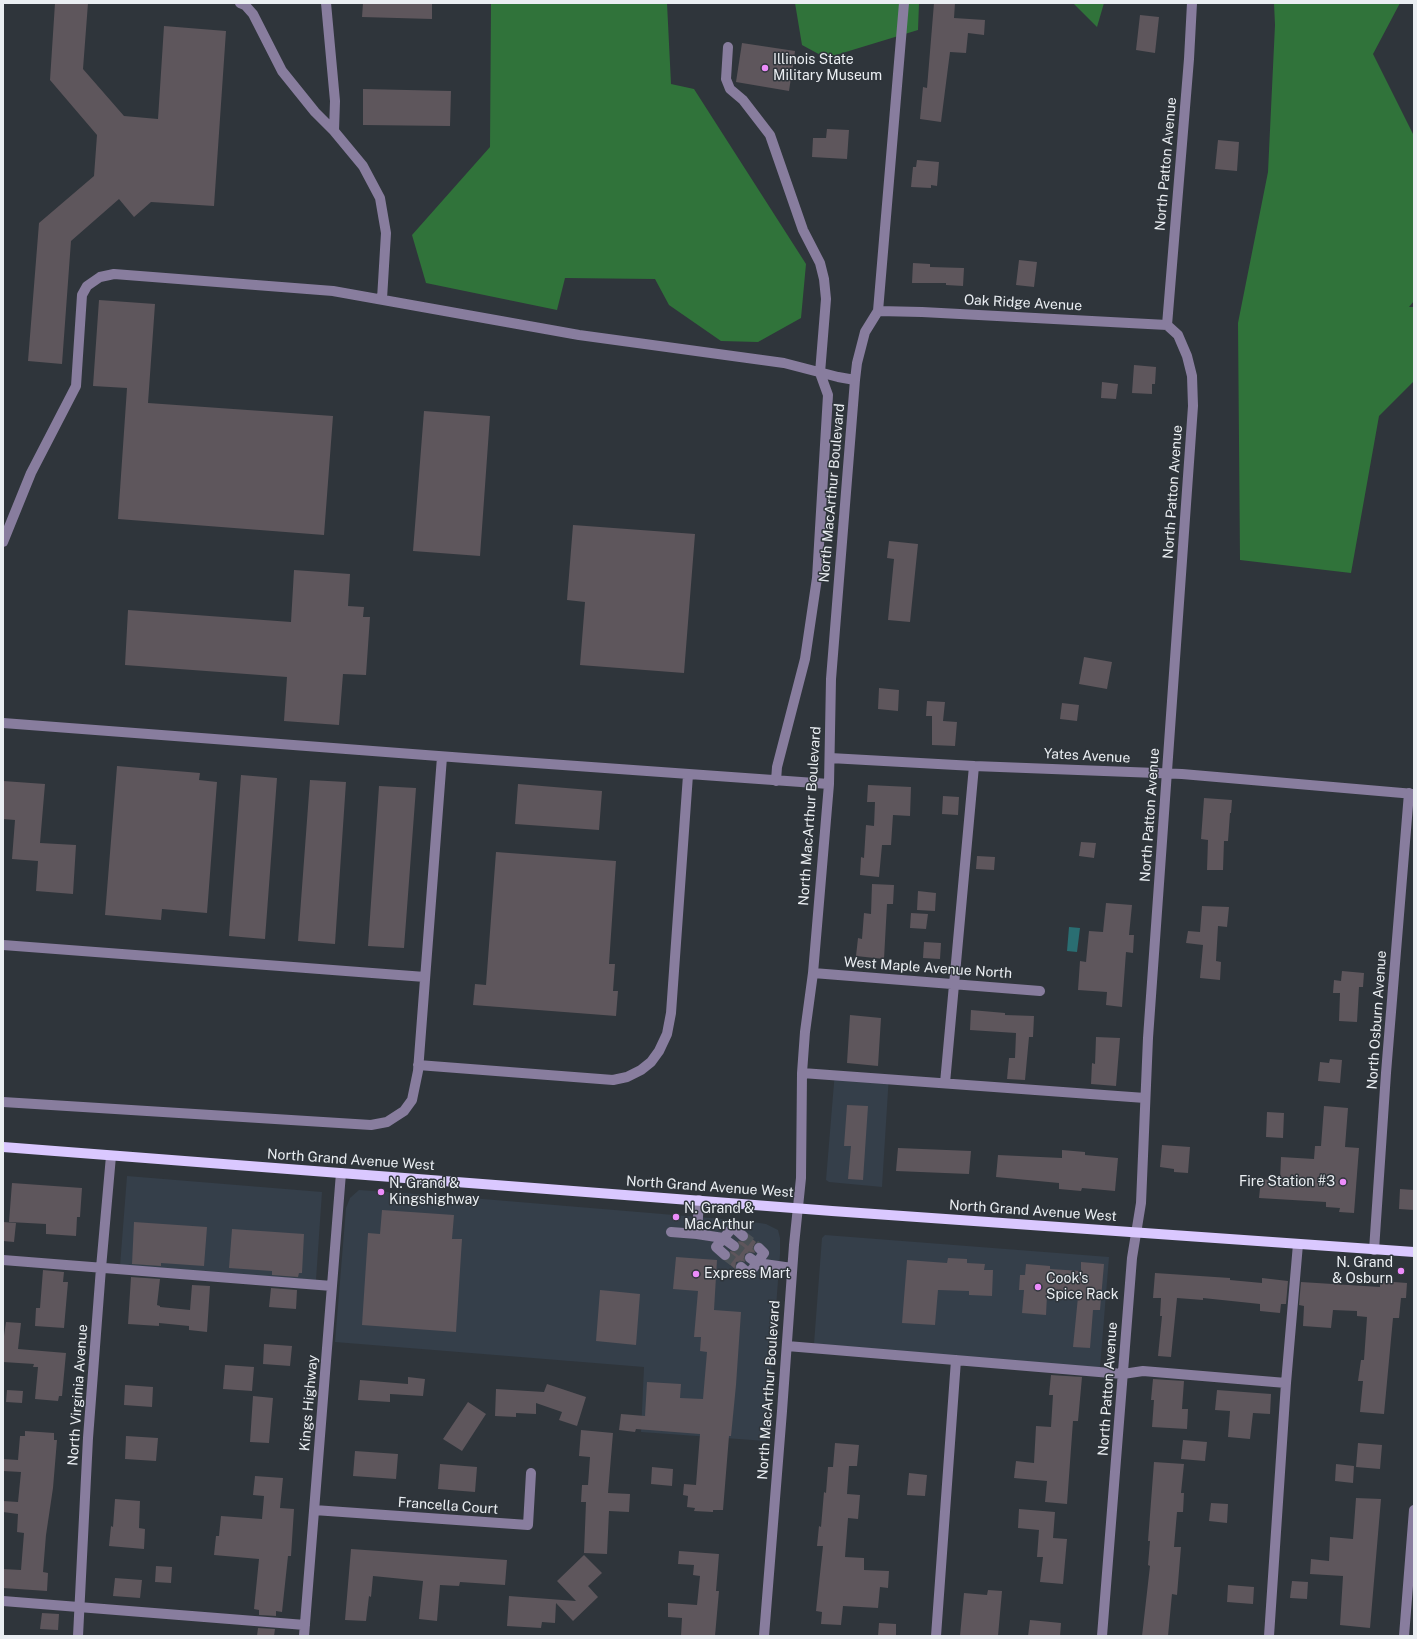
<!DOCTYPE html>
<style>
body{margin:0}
#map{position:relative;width:1417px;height:1639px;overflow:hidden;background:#2f353b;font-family:"Public Sans",sans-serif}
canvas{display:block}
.frame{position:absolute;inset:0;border:4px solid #eaeef2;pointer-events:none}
</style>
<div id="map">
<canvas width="1417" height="1639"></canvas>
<div class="frame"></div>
</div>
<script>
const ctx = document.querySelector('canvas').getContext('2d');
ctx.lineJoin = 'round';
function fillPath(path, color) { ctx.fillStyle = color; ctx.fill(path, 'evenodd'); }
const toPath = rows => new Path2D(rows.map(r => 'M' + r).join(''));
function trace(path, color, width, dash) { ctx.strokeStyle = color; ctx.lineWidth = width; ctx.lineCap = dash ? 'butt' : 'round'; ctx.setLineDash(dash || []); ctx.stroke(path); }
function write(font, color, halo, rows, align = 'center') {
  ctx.font = font + ' "Public Sans",sans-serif'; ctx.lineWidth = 3; ctx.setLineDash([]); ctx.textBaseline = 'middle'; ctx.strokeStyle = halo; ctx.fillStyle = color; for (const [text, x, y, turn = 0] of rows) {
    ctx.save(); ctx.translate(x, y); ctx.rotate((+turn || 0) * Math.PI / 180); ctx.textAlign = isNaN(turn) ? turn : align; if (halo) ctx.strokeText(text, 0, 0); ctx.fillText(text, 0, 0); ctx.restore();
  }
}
fillPath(toPath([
 [835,1071,889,1075,882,1187,829,1182,826,1180],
 [127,1176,322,1192,316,1280,120,1266],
 [359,1190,459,1197,746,1221,766,1224,778,1230,780,1238,780,1254,766,1441,641,1432,644,1367,335,1342,346,1208,350,1198],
 [825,1235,1109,1257,1100,1368,814,1344,822,1238]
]), '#353f4a');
fillPath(toPath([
 [491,3,667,3,671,84,694,89,806,264,801,318,758,342,721,341,669,305,655,279,565,278,557,310,426,283,412,235,490,147],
 [795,3,919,3,918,30,826,58,802,45],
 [1073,3,1104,3,1097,27],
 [1274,3,1400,3,1373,54,1414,136,1414,301,1409,307,1414,307,1414,381,1379,416,1351,573,1240,560,1238,323,1268,172,1275,25]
]), '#30733a');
fillPath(toPath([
 [1069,927,1080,928,1077,952,1067,951]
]), '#2a6e72');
fillPath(toPath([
 [55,3,88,3,83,69,124,116,158,119,164,26,226,31,214,206,151,202,134,217,119,199,71,241,62,364,28,361,39,223,94,176,97,135,50,80],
 [363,3,432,3,432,19,362,17],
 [934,3,955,3,954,18,985,20,984,35,968,33,966,53,950,52,941,122,920,119,923,87,927,88],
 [1140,15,1159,17,1155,53,1136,50],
 [742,43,795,51,789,91,736,82],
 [363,89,451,91,450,126,363,125],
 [827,129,849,130,847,159,812,157,813,138,826,138],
 [1218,140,1239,142,1237,171,1215,169],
 [917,160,939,162,937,186,931,185,931,188,911,187,913,167,916,167],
 [1019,260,1037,262,1034,287,1016,285],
 [913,263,930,264,930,267,964,268,963,286,946,285,946,283,912,283],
 [99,300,155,304,148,403,333,416,324,535,118,519,127,388,93,386],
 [1134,365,1156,367,1155,384,1152,384,1152,394,1132,393],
 [1102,382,1118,384,1116,399,1101,398],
 [424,411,490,416,480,556,413,551],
 [573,525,695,534,684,673,580,665,585,602,567,600],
 [889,541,918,544,910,622,888,620,894,559,887,558],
 [294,570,350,574,348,606,364,607,363,617,370,617,366,675,343,674,339,725,284,721,287,677,125,665,128,610,291,622],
 [1084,657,1112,662,1107,689,1079,684],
 [879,688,899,690,898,711,878,709],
 [927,701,945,702,943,721,957,722,955,746,932,745,932,716,926,716],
 [1062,703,1079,705,1077,721,1060,719],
 [117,766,200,773,199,780,217,782,207,913,162,909,161,920,105,915],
 [241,775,277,778,265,939,229,936],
 [310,780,346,782,335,944,298,941],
 [3,781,45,784,40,843,76,845,73,894,36,891,38,861,12,859,15,820,3,819],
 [518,784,602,791,599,830,515,824],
 [868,785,911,787,910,816,893,815,891,845,882,845,879,877,860,875,861,857,864,858,866,825,874,826,875,802,867,802],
 [379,786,416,788,404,948,368,946],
 [943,796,959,797,958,815,942,814],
 [1204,798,1232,800,1231,813,1230,813,1228,841,1224,841,1223,870,1207,870,1208,840,1201,839],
 [1081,842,1096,843,1094,858,1079,856],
 [496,852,616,861,609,964,615,964,613,991,618,991,616,1016,473,1005,475,984,486,985],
 [977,856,995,857,994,870,976,869],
 [872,884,894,885,893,904,887,904,884,959,856,956,858,938,862,939,864,913,871,914],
 [918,891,936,893,935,911,917,910],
 [1106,903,1132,905,1129,935,1134,935,1133,953,1126,952,1122,1007,1106,1005,1107,992,1078,990,1080,961,1086,962,1089,931,1103,932],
 [1202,906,1229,907,1227,927,1218,926,1216,961,1221,962,1220,980,1200,978,1203,945,1186,943,1188,931,1200,932],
 [911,913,928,914,926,929,910,928],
 [924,942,941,943,940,959,923,958],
 [1342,971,1364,973,1363,987,1359,987,1357,1022,1339,1021,1340,993,1333,993,1334,980,1341,981],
 [971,1010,1005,1013,1005,1015,1034,1016,1033,1037,1029,1037,1025,1080,1007,1079,1009,1058,1015,1058,1016,1033,970,1030],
 [850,1015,881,1018,878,1066,847,1063],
 [1096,1037,1120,1038,1116,1086,1091,1084,1092,1063,1095,1064],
 [1330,1059,1342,1060,1340,1083,1318,1081,1320,1062,1329,1063],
 [847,1105,868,1106,863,1180,848,1179,851,1146,844,1146],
 [1324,1106,1348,1108,1345,1147,1359,1148,1354,1213,1339,1212,1340,1208,1326,1207,1326,1202,1259,1198,1261,1179,1280,1181,1281,1157,1314,1159,1315,1146,1321,1146],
 [1267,1112,1284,1113,1283,1138,1266,1137],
 [1162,1145,1190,1147,1188,1173,1174,1172,1174,1169,1160,1167],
 [898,1148,971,1151,969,1174,896,1171],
 [1062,1150,1085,1152,1085,1155,1118,1158,1115,1191,1082,1188,1081,1191,1059,1189,1059,1183,996,1177,998,1155,1062,1158],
 [12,1183,82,1188,80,1217,77,1217,76,1236,46,1234,46,1224,9,1222],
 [1400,1189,1414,1190,1414,1210,1399,1209],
 [382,1210,454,1215,452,1239,462,1239,456,1332,362,1325,368,1233,380,1234],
 [3,1222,16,1223,14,1242,3,1241],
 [134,1222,207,1227,204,1266,161,1263,161,1266,132,1264],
 [232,1229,304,1234,302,1273,299,1273,298,1277,272,1275,272,1271,229,1268],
 [749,1236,756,1242,753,1247,755,1253,750,1252,745,1254,744,1258,745,1262,742,1261,736,1262,735,1269,726,1261,731,1257,730,1251,737,1252,740,1247,738,1241,745,1242,748,1240],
 [676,1257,717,1260,714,1310,741,1312,736,1385,731,1436,729,1436,723,1510,713,1510,713,1512,694,1511,695,1508,687,1507,688,1496,683,1495,684,1484,696,1485,700,1434,636,1429,635,1432,619,1430,621,1414,645,1416,647,1382,681,1384,680,1398,703,1399,707,1352,700,1351,701,1337,694,1337,698,1291,673,1289],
 [948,1258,967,1259,967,1263,985,1264,984,1270,993,1270,992,1296,969,1295,969,1291,938,1290,935,1325,902,1323,907,1260,947,1263],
 [1081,1262,1104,1264,1100,1310,1093,1310,1090,1348,1073,1347,1078,1297,1047,1295,1046,1315,1022,1313,1024,1290,1019,1290,1020,1275,1025,1275,1026,1264,1050,1266,1050,1269,1081,1271],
 [43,1270,64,1272,63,1282,68,1282,64,1328,35,1326,36,1308,40,1308],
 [1155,1273,1230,1278,1230,1280,1262,1283,1262,1278,1288,1281,1286,1304,1281,1304,1280,1313,1260,1311,1260,1304,1203,1298,1203,1300,1177,1298,1171,1357,1158,1356,1162,1316,1160,1316,1161,1298,1153,1298],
 [131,1277,160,1279,157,1305,160,1306,160,1307,190,1310,192,1285,210,1286,207,1332,189,1330,189,1326,159,1323,159,1326,128,1324],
 [1380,1281,1407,1283,1406,1298,1401,1298,1399,1318,1393,1318,1384,1414,1360,1412,1363,1381,1358,1381,1361,1360,1364,1360,1367,1317,1357,1316,1357,1311,1333,1310,1331,1328,1303,1326,1304,1306,1299,1305,1301,1282,1380,1287],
 [271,1288,297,1290,296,1309,269,1307],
 [600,1290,640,1294,636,1345,596,1341],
 [6,1322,21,1323,18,1349,66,1353,62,1396,59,1396,58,1401,35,1399,38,1367,33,1367,34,1364,3,1362,3,1336,4,1336],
 [264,1344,292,1346,290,1366,263,1364],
 [225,1365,254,1367,252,1391,223,1389],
 [1051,1375,1082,1377,1078,1421,1073,1421,1067,1504,1045,1502,1047,1481,1014,1478,1016,1461,1034,1463,1036,1426,1051,1427,1053,1395,1049,1395],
 [408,1377,425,1379,423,1396,390,1394,390,1402,358,1400,360,1380,408,1384],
 [1153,1379,1184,1381,1182,1409,1188,1409,1187,1429,1152,1427,1154,1400,1151,1400],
 [547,1384,586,1397,577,1426,559,1420,562,1412,536,1403,536,1414,516,1413,516,1417,495,1416,496,1389,544,1392],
 [125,1385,153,1387,152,1407,124,1405],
 [7,1390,23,1391,22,1403,6,1402],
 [1217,1390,1271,1394,1270,1414,1253,1413,1250,1439,1228,1437,1230,1411,1215,1410],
 [253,1396,273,1398,269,1443,250,1442],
 [468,1402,486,1414,462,1451,443,1439],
 [581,1430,613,1433,608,1493,630,1494,629,1512,609,1511,607,1554,584,1553,586,1502,581,1502,582,1485,588,1485,590,1457,579,1456],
 [25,1431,54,1433,54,1440,57,1440,53,1488,46,1535,43,1572,48,1573,47,1591,3,1588,3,1569,21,1570,24,1533,17,1532,18,1514,3,1512,3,1501,18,1502,21,1472,3,1471,3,1459,18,1460,20,1436,25,1436],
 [126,1436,158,1438,156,1461,125,1459],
 [1183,1440,1207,1442,1205,1461,1181,1459],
 [835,1443,859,1445,857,1466,849,1466,847,1494,860,1495,858,1519,848,1518,845,1557,864,1558,864,1570,889,1571,888,1588,880,1587,878,1608,843,1606,841,1625,821,1624,822,1612,816,1611,823,1546,817,1546,819,1526,821,1527,824,1492,826,1493,828,1467,833,1467],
 [1358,1443,1382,1445,1380,1469,1356,1467],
 [355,1451,398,1454,396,1479,353,1476],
 [1154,1462,1184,1464,1181,1493,1184,1493,1183,1512,1177,1512,1174,1547,1181,1547,1177,1595,1172,1594,1168,1636,1142,1636,1150,1566,1148,1565,1150,1541,1148,1541],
 [440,1464,477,1467,475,1492,438,1489],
 [1336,1464,1354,1466,1353,1483,1335,1481],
 [652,1467,673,1469,672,1486,651,1484],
 [909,1473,927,1475,925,1496,907,1495],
 [255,1476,283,1478,280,1508,294,1509,291,1556,288,1556,282,1612,276,1611,276,1616,259,1615,259,1610,254,1609,259,1559,214,1555,216,1536,219,1536,221,1516,262,1519,264,1496,253,1495],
 [1356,1498,1381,1499,1370,1628,1340,1625,1343,1576,1310,1574,1311,1559,1329,1561,1330,1537,1353,1539],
 [115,1499,140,1501,139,1528,145,1529,144,1549,109,1546,111,1526,113,1527],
 [1211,1503,1228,1504,1227,1523,1209,1521],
 [1019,1509,1055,1512,1053,1538,1067,1539,1063,1584,1040,1582,1043,1557,1037,1557,1039,1530,1018,1528],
 [351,1549,507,1560,505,1585,460,1582,459,1586,440,1585,437,1621,419,1619,423,1581,373,1576,371,1597,369,1596,366,1621,345,1620],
 [679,1551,719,1554,716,1591,719,1591,715,1636,681,1636,682,1618,668,1617,668,1603,697,1605,700,1576,693,1575,694,1565,678,1564],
 [584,1555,602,1573,588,1586,598,1597,573,1621,556,1603,555,1623,542,1622,541,1628,507,1626,509,1596,576,1601,557,1581],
 [156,1566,172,1567,171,1583,155,1582],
 [115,1578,142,1580,140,1598,113,1596],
 [1292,1581,1308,1582,1307,1599,1290,1598],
 [1228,1585,1254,1587,1253,1604,1227,1602],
 [988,1590,1002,1591,998,1636,960,1636,964,1593,987,1595],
 [42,1613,59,1614,58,1630,40,1629],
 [1030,1620,1061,1623,1060,1636,1028,1636],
 [879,1623,896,1624,896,1636,878,1636],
 [258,1628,275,1629,274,1636,257,1636]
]), '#5e565c');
trace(toPath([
 [743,1236,759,1248],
 [734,1246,750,1258],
 [725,1255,741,1267]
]), '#4b5156', 10, [10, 5]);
trace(toPath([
 [240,3,245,5,253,14,282,71,315,112,334,131,363,166,380,198,386,233,382,299],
 [326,3,335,101,334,131],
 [728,47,726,79,730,89,743,100,770,135,803,230,820,263,824,279,826,299,820,373,828,395,817,578,805,659,777,767,776,781],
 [878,311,922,312,1167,325],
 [3,542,31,473,76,386,82,295,87,286,100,277,114,274,333,291,579,335,784,363,838,377,855,380],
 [3,723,465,758,829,784],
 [830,758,974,766,1182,774,1414,794],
 [3,945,425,977],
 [813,973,1040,991],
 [418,1065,613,1080,627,1077,641,1070,651,1062,659,1051,667,1034,671,1013,688,775],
 [802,1073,1145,1098],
 [945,1083,974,766],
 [3,1102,371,1125,387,1122,404,1111,412,1100,418,1071,442,757],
 [671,1232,697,1234,699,1200],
 [697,1234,723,1238,734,1246],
 [1374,1250,1386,1073,1409,793],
 [725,1255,716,1247,733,1227,743,1236],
 [750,1258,757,1263,792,1268],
 [3,1260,332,1286],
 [741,1267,749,1274,764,1253,759,1248],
 [787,1346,1123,1374,1143,1371,1286,1383,1298,1244],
 [314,1510,528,1525,531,1473],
 [3,1601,305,1625],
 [78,1636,88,1438,101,1268,111,1156],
 [304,1636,341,1173],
 [764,1636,782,1411,794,1245,801,1178,802,1073,805,1032,813,973,829,784,831,679,855,380,857,363,865,332,878,311,904,3],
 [936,1636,956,1360],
 [1102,1636,1132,1258,1141,1203,1148,1038,1193,406,1192,376,1187,356,1178,335,1167,325,1189,59,1192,3],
 [1269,1636,1286,1383],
 [1404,1636,1414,1510]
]), '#887d9e', 10);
trace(toPath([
 [3,1147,832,1211,1414,1252]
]), '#dac8ff', 10);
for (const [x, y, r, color] of [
 [765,68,4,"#ec8cfa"],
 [1343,1182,4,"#ec8cfa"],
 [381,1192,4,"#ec8cfa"],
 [676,1217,4,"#ec8cfa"],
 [1401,1271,4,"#ec8cfa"],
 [696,1274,4,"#ec8cfa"],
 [1038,1287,4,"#ec8cfa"]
]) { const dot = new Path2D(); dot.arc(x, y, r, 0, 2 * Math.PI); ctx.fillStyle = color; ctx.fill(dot); trace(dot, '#2f353b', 1.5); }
write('14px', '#eaeef2', '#2f353b', [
 ["Illinois State",773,60],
 ["Military Museum",773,76],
 ["Fire Station #3",1335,1182,"right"],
 ["N. Grand &",389,1184],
 ["Kingshighway",389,1200],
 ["N. Grand &",684,1209],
 ["MacArthur",684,1225],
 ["N. Grand",1393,1263,"right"],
 ["& Osburn",1393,1279,"right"],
 ["Express Mart",704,1274],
 ["Cook's",1046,1279],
 ["Spice Rack",1046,1295]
], 'left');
write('14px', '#eaeef2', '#2f353b', [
 ["North Patton Avenue",1166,164,-85],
 ["Oak Ridge Avenue",1023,303,3],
 ["North Patton Avenue",1173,492,-86],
 ["North MacArthur Boulevard",832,493,-85],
 ["Yates Avenue",1087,756,3],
 ["North Patton Avenue",1150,815,-86],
 ["North MacArthur Boulevard",810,816,-86],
 ["West Maple Avenue North",928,968,4],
 ["North Osburn Avenue",1377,1020,-86],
 ["North Grand Avenue West",351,1160,4],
 ["North Grand Avenue West",710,1187,4],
 ["North Grand Avenue West",1033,1211,4],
 ["North Patton Avenue",1108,1389,-86],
 ["North MacArthur Boulevard",769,1390,-86],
 ["North Virginia Avenue",78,1395,-86],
 ["Kings Highway",309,1403,-85],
 ["Francella Court",448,1506,4]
]);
</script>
